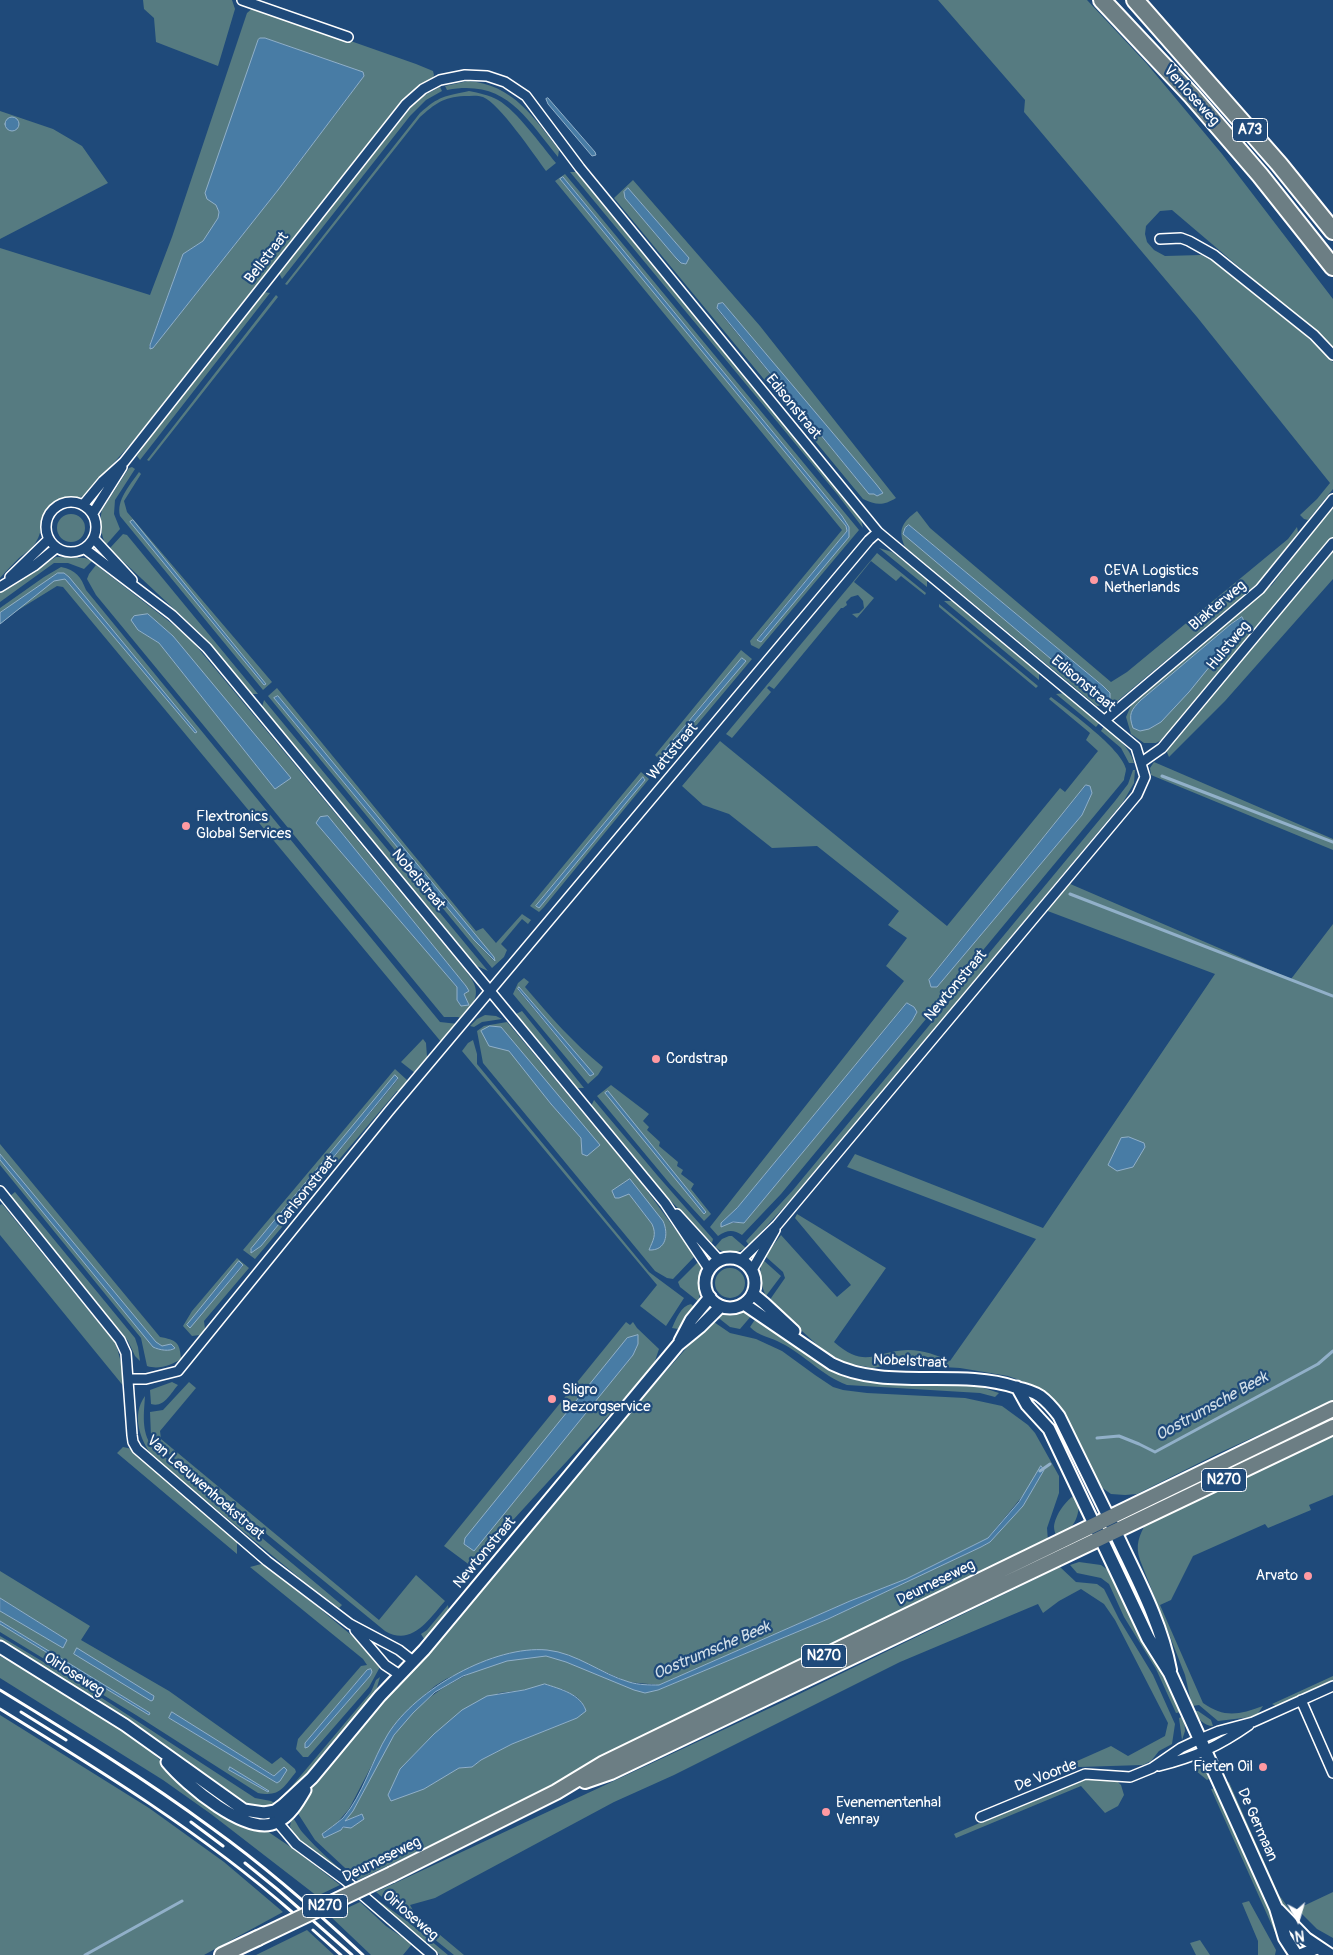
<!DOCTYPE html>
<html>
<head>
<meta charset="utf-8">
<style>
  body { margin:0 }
  #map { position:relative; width:1333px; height:1955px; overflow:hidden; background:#1f4a7a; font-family:Pangolin,sans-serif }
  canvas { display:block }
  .north { position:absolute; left:1273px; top:1895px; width:50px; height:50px; -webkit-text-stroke:4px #1f4a7a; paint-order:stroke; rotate:174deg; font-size:14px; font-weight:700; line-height:20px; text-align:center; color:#fff }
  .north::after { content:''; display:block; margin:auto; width:18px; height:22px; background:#fff; clip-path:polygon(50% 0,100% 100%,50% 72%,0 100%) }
</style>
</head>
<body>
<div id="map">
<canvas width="1333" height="1955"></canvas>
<div class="north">N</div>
</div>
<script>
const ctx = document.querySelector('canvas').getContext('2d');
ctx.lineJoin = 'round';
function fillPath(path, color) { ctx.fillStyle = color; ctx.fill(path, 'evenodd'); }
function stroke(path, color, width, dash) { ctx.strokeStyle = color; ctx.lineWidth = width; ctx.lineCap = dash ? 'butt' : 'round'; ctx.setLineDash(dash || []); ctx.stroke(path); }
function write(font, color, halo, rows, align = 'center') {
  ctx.font = font + ' Pangolin,sans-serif'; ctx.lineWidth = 4.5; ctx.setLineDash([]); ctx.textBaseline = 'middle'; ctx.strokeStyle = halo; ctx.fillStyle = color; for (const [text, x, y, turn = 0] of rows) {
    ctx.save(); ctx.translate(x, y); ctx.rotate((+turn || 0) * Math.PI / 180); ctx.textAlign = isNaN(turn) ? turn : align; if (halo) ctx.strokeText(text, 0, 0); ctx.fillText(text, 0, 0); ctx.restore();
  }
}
fillPath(new Path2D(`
  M143,0H232L235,9L218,66L156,42L154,18L144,9Z
  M938,0H1087L1147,64L1222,154L1333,299V347L1172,210L1160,211L1146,226L1145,234L1147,242L1154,250L1165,256L1201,255L1215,262L1303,333L1333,362V489L1308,520L1304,519L1300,515L1317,499L1330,483L1197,317L1024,112L1025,100Z
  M254,7L416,64L433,71L434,75L432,79L414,90L395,110L136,438L84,496C73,500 60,498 51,506C39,516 44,530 36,542C32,549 25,553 19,558C13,564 6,571 0,578V248L150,295L172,237L247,13ZM265,38L362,72L364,76L278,190L153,348L149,347L183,254L203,241L210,232L218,218L219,212L216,205L253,56L258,40Z
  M468,81C514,85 533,117 559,150L558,157C525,117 506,79 447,90L445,86Z
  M440,87L442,91L426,100L410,116L282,279L279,273L412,106L423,96Z
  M469,91C479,93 489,95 498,100C517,111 541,145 556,163L546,171C535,156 499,103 483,97C478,95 470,96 464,96C443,97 435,104 420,117L287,285L285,284L420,113C439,96 445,96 469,91Z
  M0,111L53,129L82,146L108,183L0,239Z
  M570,172H578L860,515L863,528L837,494Z
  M565,174L859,530L759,649L751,645L750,641L842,530L555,181ZM563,177L842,516L849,527L848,537L761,642L757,639L847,531L846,526L561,179Z
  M633,180L760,326L896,498C883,506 876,505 863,499L614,198ZM628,188L689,258L686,264L681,263L676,258L625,198ZM723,303L883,493L877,496L874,493L869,494L717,309L718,304Z
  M264,292L270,293L140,460L137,456L151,436Z
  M276,295L278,297L149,461L147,460Z
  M132,467L135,469L115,500L114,514L120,529L106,545C101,536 99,521 102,510L129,468Z
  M139,472L141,474L124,501L127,512L272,682L263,690L120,516C116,500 130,485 139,472Z
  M1333,505V538L1163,739L1156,743H1144L1131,734L1126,717L1132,703L1272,585ZM1241,617L1245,623L1180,701L1141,700L1231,624Z
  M917,511L930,528L1111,682L1127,672L1288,539L1297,527L1298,532L1263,579L1115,703L1097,706L905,547C897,529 903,522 917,511ZM909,525L1103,686L1110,699L1102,702L904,534L905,528Z
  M57 528a14 14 0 1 1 28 0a14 14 0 1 1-28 0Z
  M123,534L127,535L258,694H250L204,637L111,550L110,548Z
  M879,548L892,552L927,579V587Z
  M1333,551V579L1225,701L1169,757L1166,750Z
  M877,553L926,593L925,595L901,576L896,581L871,561L854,582L874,598L857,618L852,614L859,613L864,608L863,601L858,595L851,597L846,602L847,605L843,608H841L774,689L769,686L767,688L771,692L732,738L726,734Z
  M56,557L85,558L92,561L84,569L68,563H54L0,602V593Z
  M96,565L188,636L456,959C476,984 486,991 462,1019L458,1017H444L96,595L87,579L89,574ZM148,614L173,636L290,778L275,789L159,643L138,630ZM328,816L466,986L469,991L464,994L469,1005L461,1006L457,1000V987L316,823Z
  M61,567C76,570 81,577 86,590L440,1022L458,1024L442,1043L63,587L57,586L15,612L0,624V608L44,577Z
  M944,601H954L1039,672V680Z
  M939,604L1038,686L1036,688L939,607Z
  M741,650L752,659L664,764L655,755ZM742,659L665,756L662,754V753Z
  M277,688L476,931L483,928L496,943L522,914L531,920L528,924L522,919L501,944L507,950L504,957L492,968L268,696ZM278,696L477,938L494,961L474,940L274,698Z
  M1065,693L1100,722L1096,727L1056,694Z
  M1051,697C1068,710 1122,749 1126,769C1126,772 1124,777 1124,780L781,1194L742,1235C733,1229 727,1230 718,1236L710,1227L904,981L886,966L907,938L888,925L899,911L817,846L772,848L729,814L703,805L682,786L720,741L947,926L1060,788L1065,792L1098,751L1086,740L1090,733L1049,699ZM1086,785L1090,786L1092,793L1082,815L937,987H931L929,980ZM907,1003L914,1007L917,1012L912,1021L744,1223H721L737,1208Z
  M264,700L488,971L477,966L262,707Z
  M1104,726C1117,738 1129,746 1134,763H1129L1121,748L1101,731Z
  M1154,762L1333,839V850L1151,775L1150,768Z
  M1133,770H1135L1134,783L1123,802L809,1180L749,1245L746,1241L793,1190L1115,801L1128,784Z
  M641,772L649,779L544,907L539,912L530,906ZM643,777L645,779L539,907L536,906Z
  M1068,883L1291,979L1333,924V1401L1219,1453L1137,1494L1125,1495L1111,1494L1101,1487L1095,1482L1047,1396L1030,1384L1008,1376L960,1368L892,1364L873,1368L846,1363L825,1352L769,1301L785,1278L783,1272L765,1256L781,1235L837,1297L851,1285L795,1218L797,1214L886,1268L834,1342C866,1370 875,1351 908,1350C924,1350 936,1355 950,1361L1036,1239L847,1167L855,1154L1043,1228L1215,974L1045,910Z
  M524,978L529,982L525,987C551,1017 572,1042 603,1067L598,1075L588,1084L513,994L518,983ZM519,988H520L593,1073L590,1076L518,990Z
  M522,1011L584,1088H577L516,1014Z
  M485,1015L496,1016L502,1019L482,1022L474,1027L470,1026L477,1019Z
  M507,1022L639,1180L695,1256L673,1279L667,1278L655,1271L483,1063L477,1031L484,1026ZM490,1026L501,1027L599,1145L582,1149L581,1138L551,1104ZM630,1179L666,1238L651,1246L655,1242V1229L652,1224L629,1194L612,1192Z
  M423,1039L426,1043L427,1057L415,1073L401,1062Z
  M473,1040L477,1054V1064L649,1272L684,1298L666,1326L640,1306L657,1285L462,1051L468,1043Z
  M395,1069L407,1080L402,1091H397L255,1259L243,1250ZM395,1076L398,1079L261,1246L250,1251Z
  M611,1085L649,1114L643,1121L649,1127L647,1130L660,1142L659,1146L678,1162L677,1166L683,1170L681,1174L694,1184L691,1189L711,1214L704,1221L670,1184L597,1096Z
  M594,1100L657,1175L713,1239L712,1243L664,1194L591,1106Z
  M0,1144L160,1337C176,1340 180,1342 181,1359C171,1365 159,1370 147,1366L141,1338L0,1165Z
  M15,1192L135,1338L138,1347L140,1361L135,1356L128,1341L10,1196Z
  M2,1204L116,1344L123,1370L125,1388L0,1235V1205Z
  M729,1236H732L746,1248C735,1254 725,1255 715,1247L722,1239Z
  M237,1258L249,1268L204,1321L205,1329L200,1335L192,1336L183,1326L192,1311ZM239,1262L243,1266L189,1327Z
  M762,1259L781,1276L766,1296C760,1283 759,1273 762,1259Z
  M699,1261L702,1266L699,1302L680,1287L678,1282Z
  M715 1283a15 15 0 1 1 30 0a15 15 0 1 1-30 0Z
  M691,1304L695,1308L678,1329L672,1328C676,1319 681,1306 691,1304Z
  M743,1311L752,1315L740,1329L730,1327L716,1316L719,1313Z
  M756,1318L828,1370L850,1379L882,1383L978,1386L999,1393L995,1397L980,1393L847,1385C821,1375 805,1355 781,1343C771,1337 758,1336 750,1327Z
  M711,1320L730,1333L756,1339L782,1351L815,1375L833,1387L843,1390L867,1393L965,1398L1002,1406L1028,1425L1035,1433L1059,1476V1493L1047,1528L1048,1541L1000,1563L547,1790L358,1880L315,1840L297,1812L312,1788L353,1738L398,1686L431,1652L591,1457ZM1044,1470L1023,1506L990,1542L981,1547L828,1619L658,1690C635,1694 617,1682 597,1674C582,1667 567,1662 551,1657C534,1652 512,1659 495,1664C455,1677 419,1699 395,1734C375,1762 366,1796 344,1822L361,1814L364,1819C350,1828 337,1829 322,1834L336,1824L349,1809L388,1734L414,1704L435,1686L446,1679L488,1660L547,1650L566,1655L628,1682L659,1685L850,1601L906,1579L988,1538ZM562,1689L577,1697L585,1707L577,1718L512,1744L481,1760L472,1767L459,1768L388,1795L400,1769L434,1734L499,1693L524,1690Z
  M626,1322L630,1325L633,1322L637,1328L659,1349L653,1367L471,1566L444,1546ZM638,1344L633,1355L473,1551Z
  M172,1382L178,1385C170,1394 164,1408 151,1404L150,1390Z
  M189,1382L196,1388L160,1431L161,1439L379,1620L416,1575L445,1601C429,1619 412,1647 385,1631L153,1441L151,1436L150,1412L163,1410Z
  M145,1396C144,1413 141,1432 152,1446L342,1605L339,1608L302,1580L153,1457C140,1440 131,1415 145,1396Z
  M1333,1433V1495L1309,1505L1311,1510L1268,1528L1265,1524L1193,1556L1171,1600L1160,1605L1203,1703C1224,1718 1239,1715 1263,1706L1257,1715L1251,1717L1218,1721L1199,1705L1192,1706L1185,1675L1140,1560C1135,1545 1139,1536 1146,1523Z
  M123,1447L132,1449L138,1457L237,1538V1554L117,1453Z
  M1076,1494C1083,1512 1075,1529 1057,1539C1056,1535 1054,1531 1054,1527C1055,1515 1066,1500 1076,1494Z
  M1079,1562L1101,1565L1112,1573L1140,1633L1182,1712L1176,1713L1156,1669L1124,1617L1109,1584L1101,1578L1077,1573L1070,1565Z
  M265,1563L374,1654L380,1667L369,1687L308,1757H303L296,1749L298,1739L361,1666L367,1665L363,1659L250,1567ZM367,1670L372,1672L370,1676L308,1747L305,1746V1743Z
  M1060,1567L1076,1582L1097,1584L1104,1589L1119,1619L1153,1675L1175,1724L1172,1744L1159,1751L1151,1761L1143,1765L1079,1767L1052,1777L1050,1773L1111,1746L1128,1756L1165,1736L1168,1723L1115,1620L1104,1604L1081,1589L1059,1601L1043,1613L1038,1604L900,1662L674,1775L614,1802L435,1898L410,1905L415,1914L464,1955H454L376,1892L785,1701Z
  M0,1571L90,1626L81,1640L169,1691L272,1764L281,1757L295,1769L296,1772C283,1788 280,1797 258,1793L136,1715L0,1632V1624L149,1715L150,1713L0,1621V1611L62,1647L67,1640L0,1598ZM172,1713L275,1776L277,1783L169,1718ZM230,1767L268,1791V1792L229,1770Z
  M448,1605L449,1613L431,1634L424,1639L421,1634L427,1630Z
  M0,1636L85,1687L255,1798L271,1801L278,1805L261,1809L235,1801L137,1726L0,1642Z
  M0,1656L95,1712L137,1740L206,1800L232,1819L251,1828L267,1831L295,1850L340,1885L317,1896L211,1814L163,1780L0,1678Z
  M1333,1676V1681L1276,1706L1272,1704Z
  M380,1677L376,1691L293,1790L281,1799L371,1692L376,1680Z
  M1195,1711H1198L1211,1720L1213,1726C1204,1726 1198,1719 1195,1711Z
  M0,1715L149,1808L224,1862L283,1912L204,1955H0Z
  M1184,1716L1185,1731L1182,1740L1179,1718Z
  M1192,1764L1206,1771L1211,1778L1207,1780L1195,1770Z
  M1093,1779L1116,1780L1121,1785L1124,1795L1118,1806L1105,1813L1081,1786L956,1838L954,1834L1077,1781Z
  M1229,1782L1279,1895L1301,1925L1283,1907L1277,1896L1226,1783Z
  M1216,1788L1282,1937L1278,1939L1211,1789Z
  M292,1817C297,1822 298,1828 303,1833C318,1850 335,1865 352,1879L350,1880L294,1836L290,1826Z
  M1333,1892V1938L1317,1929L1297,1909Z
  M372,1896L407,1921L448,1955H440L371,1897Z
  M1249,1901L1276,1950L1275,1955H1258V1941L1242,1903Z
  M360,1902L386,1926L412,1944L403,1955H371L330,1916Z
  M307,1930L334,1955H256Z
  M1200,1940L1210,1955H1196L1190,1943Z`), '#567b81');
const water = new Path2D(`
  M260,38H265L363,72L364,76L278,190L153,348L150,349V345L183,254L203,241L218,218L219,212L216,205L207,199L205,193L258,40Z
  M548,98L595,152L596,155L592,156L548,104L546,99Z
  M5 124a7 7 0 1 1 14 0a7 7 0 1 1-14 0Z
  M563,177L842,516L849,527V537L761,642L757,640L847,531L846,526L560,179Z
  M628,188L689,258L686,264L681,263L676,258L625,198L624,192Z
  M723,303L876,484L883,493L877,496L874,494H869L717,308L718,304Z
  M133,520L266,684L264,685L130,522Z
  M909,525L1103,686L1110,693V699L1102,702L903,534L905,528Z
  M58,573H64L69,577L197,732L195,733L65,579L54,581L0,624V613Z
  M148,614L173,636L291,778L275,789L159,643L138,630L131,620L134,616Z
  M1242,617L1245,623L1189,692L1161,722L1149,729L1140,731L1133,728C1128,714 1131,710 1141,700L1231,624Z
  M742,658L746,661L665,756L662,754Z
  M278,696L494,957L495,961L474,940L274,698Z
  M643,777L645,780L539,908L536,906Z
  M1086,785L1090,786L1092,793L1082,815L937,987H931L929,980Z
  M328,816L466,986L469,991L464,994L469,1005L461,1006L457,1000V987L316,823L320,817Z
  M519,987L594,1074L590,1076L518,989Z
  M907,1003L914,1007L917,1012L912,1021L744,1223L733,1222L721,1227V1223L737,1208Z
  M490,1026L501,1027L600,1145L587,1156L582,1154L581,1138L551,1104L509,1051L489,1046L481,1031Z
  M395,1075L398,1078L261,1246L251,1253V1249Z
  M608,1091L706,1212L704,1214L605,1093Z
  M1129,1137L1144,1143L1145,1147L1133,1167L1117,1171L1108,1165L1121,1138Z
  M0,1154L156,1342L162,1346L171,1344L175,1348C170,1352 159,1350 153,1347L0,1160Z
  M630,1179L663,1221C669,1234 666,1251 649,1250C653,1240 657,1235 652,1224L629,1194L619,1198H615L612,1191Z
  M239,1261L243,1265L190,1328L187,1325Z
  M638,1335V1344L633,1355L474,1551L464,1544L465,1538L627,1338Z
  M1041,1466L1044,1470L1023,1506L990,1542L981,1547L828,1619L658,1690L645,1693L634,1690L566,1662L546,1656L507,1661L463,1676L435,1692L413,1713L394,1735L353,1811L345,1821L362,1814L364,1819L351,1828L343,1827L341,1830L324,1838L322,1834C329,1829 336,1824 343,1818C363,1795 372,1760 388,1734C416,1689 494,1645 547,1650C577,1653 601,1674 629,1682C639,1685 649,1685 659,1685L850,1601L906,1579L988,1538L1019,1502Z
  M0,1598L67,1640L63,1648L0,1611Z
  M0,1621L150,1713L149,1715L0,1624Z
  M77,1648L154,1696L153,1700L151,1701L74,1654Z
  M371,1669L372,1672L370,1676L308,1747L305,1748V1743L367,1670Z
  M545,1684C560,1689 581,1694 586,1711L577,1718L512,1744L481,1760L472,1767L459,1768L424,1789L391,1801L388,1795L400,1769L434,1734L462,1710L487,1696L524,1690Z
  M172,1712L274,1776L284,1767L287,1770L280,1781L277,1783L169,1718Z
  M230,1767L269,1791L268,1792L229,1770Z`);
fillPath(water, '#487ca5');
stroke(water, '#91b0c9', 1);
stroke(new Path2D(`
  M1162,776L1333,842
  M1070,894L1333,996
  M1097,1438L1119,1436L1139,1444L1155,1452L1318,1364L1333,1351
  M1040,1471L1050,1464
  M85,1955L182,1901`), '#91b0c9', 3);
const minor = new Path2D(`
  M242,0L348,37
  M1160,239L1181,238L1189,241L1214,255L1314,335L1333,355
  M46 527a25 25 0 1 1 50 0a25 25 0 1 1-50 0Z
  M83,505L103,481L124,462L406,104L423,89L440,80L465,75L487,76L505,82L526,96L580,168L878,532L1136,747L1145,777L1137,795L777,1225L741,1260
  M93,513L122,467
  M94,539L132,580
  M85,549L172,615L207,648L665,1203L709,1269
  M10,577L49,539
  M0,587L34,566L56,548
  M1105,720L1260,589L1333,499
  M1142,762L1162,748L1333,543
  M0,1191L120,1340L126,1353L132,1435L133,1442L137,1449L267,1561L350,1624L399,1650L413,1661
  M677,1214L719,1260
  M752,1270L775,1230
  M129,1379H146L178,1371L389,1111L869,540L878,532
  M355,1630L385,1665L400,1675
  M1301,1700L1333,1773
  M1159,1766C1195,1757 1219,1746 1249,1725
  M981,1817L1085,1774L1130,1777L1152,1768L1181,1748L1200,1739L1219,1731L1253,1722L1333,1686
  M274,1818L296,1844L345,1880L432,1955`);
const tertiary = new Path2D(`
  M705 1283a25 25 0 1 1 50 0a25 25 0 1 1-50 0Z
  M753,1294L764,1303L794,1331
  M744,1304L832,1364C886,1391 959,1368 1015,1387C1024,1389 1033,1391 1040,1396C1048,1402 1053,1408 1059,1416L1109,1518
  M680,1341L691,1320L710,1297
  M1017,1387L1027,1405L1049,1429L1094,1524
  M0,1647L125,1725L244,1810L264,1813L275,1811L283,1805L312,1778L380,1696L424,1650L678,1345L700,1327L721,1306
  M167,1762C185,1784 248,1838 277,1822C290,1816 298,1802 305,1790
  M1300,1955L1317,1948`);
const secondary = new Path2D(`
  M1109,1518C1131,1568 1160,1616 1170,1670
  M1097,1530L1148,1638L1170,1673L1276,1908L1285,1938L1296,1955
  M1278,1910L1306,1939L1330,1955`);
const primary = new Path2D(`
  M585,1781L611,1772L1333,1427
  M392,1874L556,1792L604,1763L1333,1409
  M222,1955L258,1938`);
const motorway = new Path2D(`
  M1102,0L1192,96L1260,175L1333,267
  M1135,0L1279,164L1333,231`);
stroke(minor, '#fff', 12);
stroke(tertiary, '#fff', 15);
stroke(secondary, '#fff', 16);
stroke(primary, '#fff', 18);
stroke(motorway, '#fff', 20);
stroke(minor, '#1f4a7a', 9);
stroke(tertiary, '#1f4a7a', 11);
stroke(secondary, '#1f4a7a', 12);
stroke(primary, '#6c7e84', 14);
stroke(motorway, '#6c7e84', 16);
stroke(new Path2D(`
  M0,1690C72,1734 144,1778 213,1829C266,1867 315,1910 363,1955
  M0,1709C101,1771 202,1833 292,1912
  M21,1712L66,1740
  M191,1822L223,1846
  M245,1863L277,1889L352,1955
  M313,1930L341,1955`), '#fff', 3);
const primaryBridge = new Path2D(`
  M258,1938L392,1874`);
stroke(primaryBridge, '#fff', 18, []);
stroke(primaryBridge, '#6c7e84', 14);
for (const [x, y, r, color] of [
  [1094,580,5,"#ff9aa2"],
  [186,826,5,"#ff9aa2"],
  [656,1059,5,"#ff9aa2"],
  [552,1399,5,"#ff9aa2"],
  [1308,1576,5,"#ff9aa2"],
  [1263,1767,5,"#ff9aa2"],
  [826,1812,5,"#ff9aa2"]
]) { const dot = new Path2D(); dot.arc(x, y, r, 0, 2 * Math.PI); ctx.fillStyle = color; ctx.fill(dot); stroke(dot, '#1f4a7a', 2); }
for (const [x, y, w] of [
  [1250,130,35],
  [1224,1480,45],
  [824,1656,45],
  [325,1906,45]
]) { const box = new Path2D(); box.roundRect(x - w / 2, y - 11.5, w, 23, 4); ctx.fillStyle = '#1f4a7a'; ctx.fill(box); stroke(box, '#fff', 1); }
write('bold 14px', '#fff', null, [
  ["A73",1250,130],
  ["N270",1224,1480],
  ["N270",824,1656],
  ["N270",325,1906]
]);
write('15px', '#fff', '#1f4a7a', [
  ["Venloseweg",1191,96,48],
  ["Bellstraat",267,258,-52],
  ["Edisonstraat",793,407,51],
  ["Blakterweg",1218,606,-40],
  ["Hulstweg",1229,646,-50],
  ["Edisonstraat",1083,684,40],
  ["Wattstraat",673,752,-50],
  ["Nobelstraat",418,880,50],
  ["Newtonstraat",956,986,-50],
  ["Carlsonstraat",307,1191,-51],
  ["Nobelstraat",910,1362,3],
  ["Van Leeuwenhoekstraat",205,1488,41],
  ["Newtonstraat",485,1553,-50],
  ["Deurneseweg",936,1583,-26],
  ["Oirloseweg",74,1675,32],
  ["De Voorde",1046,1776,-21],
  ["De Germaan",1257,1825,66],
  ["Deurneseweg",382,1860,-26],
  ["Oirloseweg",410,1916,41]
]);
write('15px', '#fff', '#1f4a7a', [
  ["CEVA Logistics",1104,571],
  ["Netherlands",1104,588],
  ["Flextronics",196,817],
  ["Global Services",196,834],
  ["Cordstrap",666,1059],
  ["Sligro",562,1390],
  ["Bezorgservice",562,1407],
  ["Arvato",1298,1576,"right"],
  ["Fieten Oil",1253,1767,"right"],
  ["Evenementenhal",836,1803],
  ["Venray",836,1820]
], 'left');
write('italic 16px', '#d1dee8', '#1f4a7a', [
  ["Oostrumsche Beek",1212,1407,-29],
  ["Oostrumsche Beek",712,1651,-23]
]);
</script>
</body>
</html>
